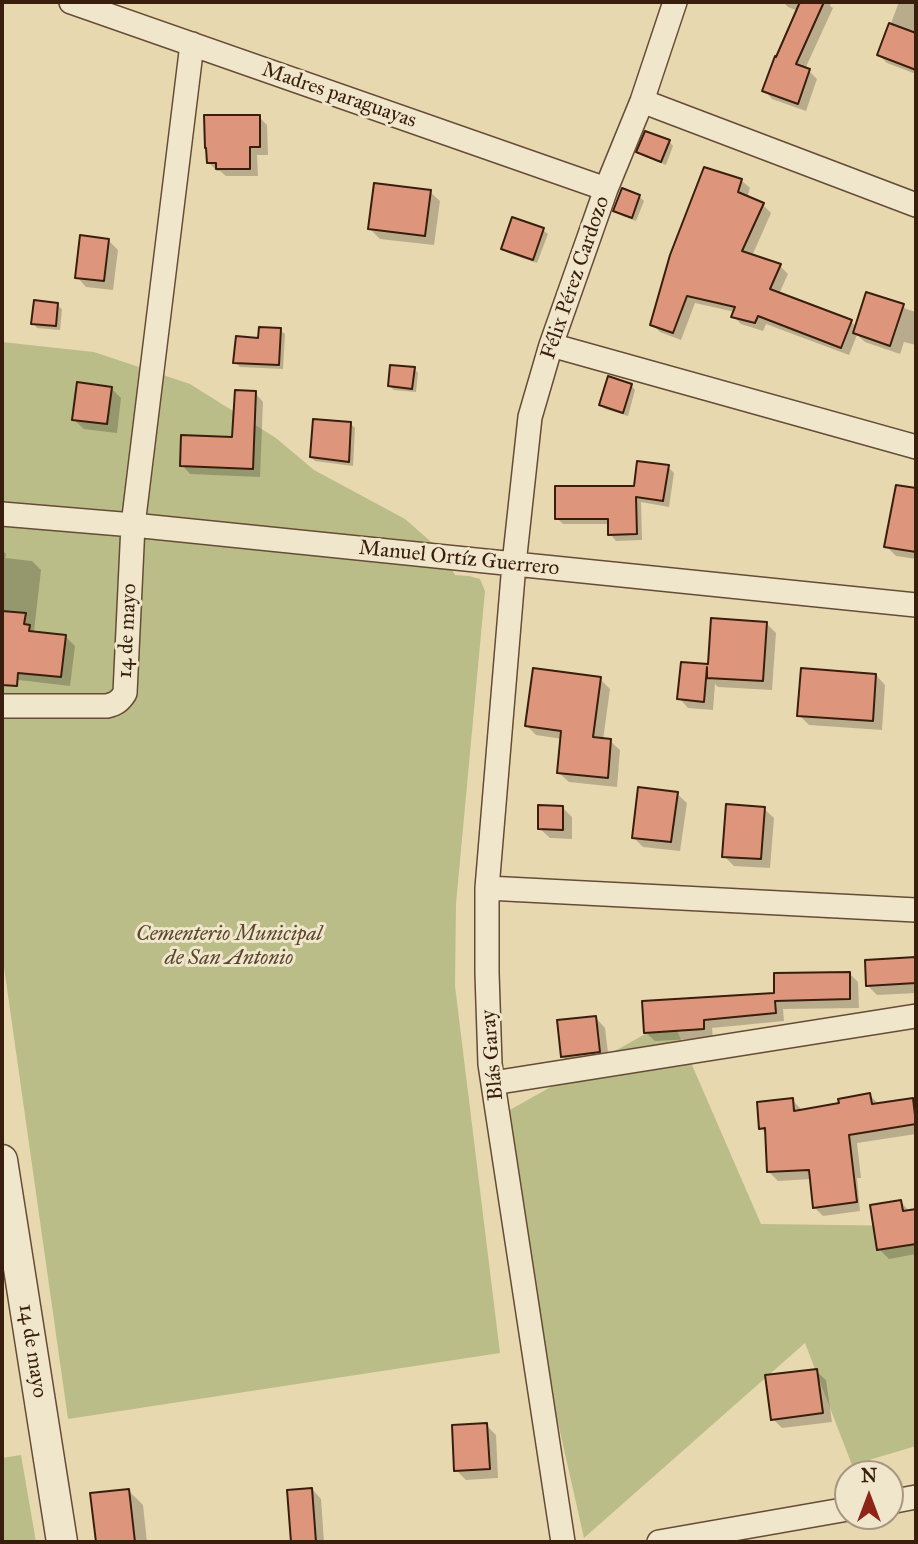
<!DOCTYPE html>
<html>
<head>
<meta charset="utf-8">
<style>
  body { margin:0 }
  #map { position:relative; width:918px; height:1544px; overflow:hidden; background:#e8d8b0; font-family:"IM FELL Great Primer",serif }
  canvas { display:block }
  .frame { position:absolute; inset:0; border:4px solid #3a1e0d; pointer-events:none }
  .north { position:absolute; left:834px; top:1460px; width:70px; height:70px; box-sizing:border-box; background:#f0e6cc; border:2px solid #a79680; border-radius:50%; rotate:0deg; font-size:19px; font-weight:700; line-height:28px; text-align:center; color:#3a1e0d }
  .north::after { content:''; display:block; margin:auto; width:24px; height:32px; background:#8f2418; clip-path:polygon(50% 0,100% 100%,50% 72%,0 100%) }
</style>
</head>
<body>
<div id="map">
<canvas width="918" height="1544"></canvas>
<div class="frame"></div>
<div class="north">N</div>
</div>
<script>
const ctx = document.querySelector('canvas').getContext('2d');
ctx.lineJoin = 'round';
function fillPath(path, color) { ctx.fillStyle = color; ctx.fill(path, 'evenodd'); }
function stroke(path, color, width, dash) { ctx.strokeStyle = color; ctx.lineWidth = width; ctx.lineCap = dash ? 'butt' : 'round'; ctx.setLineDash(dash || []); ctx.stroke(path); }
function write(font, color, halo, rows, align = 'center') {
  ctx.font = font + ' "IM FELL Great Primer",serif'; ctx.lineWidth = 6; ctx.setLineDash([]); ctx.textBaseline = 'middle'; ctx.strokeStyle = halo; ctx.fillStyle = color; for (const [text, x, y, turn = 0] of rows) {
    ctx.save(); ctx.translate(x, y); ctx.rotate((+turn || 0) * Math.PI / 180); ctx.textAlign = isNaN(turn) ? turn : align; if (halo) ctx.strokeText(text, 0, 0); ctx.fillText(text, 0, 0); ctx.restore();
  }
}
fillPath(new Path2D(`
  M2,342L94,352L190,384L276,438L314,470L405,519L445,554L455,575L469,576L480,579L485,591L456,904L455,986L500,1353L68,1419L2,953Z
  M672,1019L761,1224L916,1226V1446L852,1465L805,1343L584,1538L490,1121Z
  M21,1455L36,1542H2V1458Z`), '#bbbd88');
fillPath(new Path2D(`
  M783,2H831L830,6L833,8L805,69L809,71L817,79L806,111L772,99L764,90L773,66V58L777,59L798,11L788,7Z
  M899,2H916V74L887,63L879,55Z
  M259,117L267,125L268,155H257L258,176H226L220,171H217L208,162Z
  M669,141L673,146L666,165L643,156L638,152Z
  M741,180L750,188L747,198L763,205L771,213L752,256L780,266L788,274L779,294L851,322L857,327L903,306L906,309L916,312V345L904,342L900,354L865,342L857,335L849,355L766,324L763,331L741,324L733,316L735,312L695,303L681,340L660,332L652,324Z
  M430,192L440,201L434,245L380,239L370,229Z
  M639,196L644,201L636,221L620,215L615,210Z
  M543,230L548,234L537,263L508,253L503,248Z
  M108,240L118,250L113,290L86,287L77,277Z
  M57,305L62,309L60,330L37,328L33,323Z
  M280,330L285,334L283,369L240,367L235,362L260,340Z
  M414,369L418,373L416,392L394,390L389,386Z
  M631,385L635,390L628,416L605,409L601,405Z
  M111,388L121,398L117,433L84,429L74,420Z
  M255,393L263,402L260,477L190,474L182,465L234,439Z
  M351,424L355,428L353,466L315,461L310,457Z
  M668,467L674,473L669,507L641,502L642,540L616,541L610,534V524H563L557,518L635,488Z
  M897,487L916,490V559L896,556L886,546Z
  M2,550L6,554L5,558L32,561L41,570L34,631L36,633L66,637L75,646L70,686L2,678Z
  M767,624L776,633L772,690L718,687L715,684L713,710L688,708L679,698L683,664L709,666Z
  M876,675L885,685L882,730L809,725L799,715Z
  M600,679L610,689L603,740L610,741L620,750L617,787L569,782L559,773L562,739L536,735L527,726Z
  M677,794L687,803L680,851L643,847L633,837Z
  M562,807L572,817V839L550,838L540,829Z
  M764,809L774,818L770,868L734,866L724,856Z
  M916,959V993L877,995L868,986L866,962Z
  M849,973L858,982L859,1008L783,1009L784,1021L712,1028L713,1038L655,1041L645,1032Z
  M596,1018L605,1028L609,1061L572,1066L563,1057Z
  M870,1095L879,1105L913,1100L916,1103V1134L857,1143L861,1178H857L860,1211L823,1216L814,1207L811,1179L778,1181L769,1172L767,1135L761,1128L792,1100L801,1109V1112L841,1104Z
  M901,1202L910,1212L916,1211V1254L889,1259L879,1249Z
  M816,1371L826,1380L832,1422L782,1428L773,1419Z
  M486,1425L496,1435L498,1478L466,1480L456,1470Z
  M312,1489L321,1499L324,1542H292L289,1491Z
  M128,1490L143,1505L147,1542H98L92,1494Z`), '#0003');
const building = new Path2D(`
  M800,2H824L796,64L810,69L798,104L762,91L775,56L776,57Z
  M889,23L916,33V70L877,55Z
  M204,115H260V147H250V169H216V163H207L206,148H205Z
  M645,131L670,140L661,162L636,152Z
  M704,167L742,179L738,192L764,203L742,251L781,264L770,289L852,320L841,348L758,316L755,323L731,317L735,307L687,296L673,333L650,325L670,255Z
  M374,183L431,190L425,236L368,229Z
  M622,188L640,195L632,218L613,211Z
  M512,217L544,228L533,260L501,249Z
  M80,235L109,239L104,281L75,278Z
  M866,292L904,304L890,346L853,333Z
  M34,300L58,303L56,326L31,324Z
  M259,327L281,328L279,365L233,363L236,336L258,338Z
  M390,365L415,367L412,389L388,386Z
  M608,376L632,384L623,413L599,405Z
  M77,382L112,387L107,424L72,420Z
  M235,390L256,391L253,469L180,466L181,435L232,437Z
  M313,419L351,422L349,462L310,457Z
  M637,461L669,465L663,501L636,497L637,534L608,535V519H555V486H634Z
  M896,485L916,488V552L884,547Z
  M2,611L26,613L24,624L30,625L29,631L66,635L61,677L18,673L17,686L2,685Z
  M711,618L767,622L763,681L707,678V667L704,702L677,699L681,662L708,664Z
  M533,668L601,677L593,737L611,739L608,778L557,773L561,731L525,726Z
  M801,668L876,674L873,721L797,716Z
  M638,787L678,792L671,842L632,838Z
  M726,804L765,807L761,859L722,857Z
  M538,805L563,806V830L538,829Z
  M916,957V983L866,986L865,960Z
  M850,972V999L775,1001L776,1013L704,1020V1029L644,1033L642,1001L774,993V973Z
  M596,1016L600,1052L561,1057L557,1020Z
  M870,1093L872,1104L913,1098L916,1124L849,1135L857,1202L813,1208L809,1170L767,1172L765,1128L759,1129L757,1102L793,1098L794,1111L839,1103L838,1099Z
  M901,1200L903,1211L916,1209V1244L877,1250L870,1205Z
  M817,1369L823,1413L771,1420L765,1375Z
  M487,1423L490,1469L454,1471L452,1425Z
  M312,1488L316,1542H291L287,1490Z
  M129,1489L135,1542H96L90,1493Z`);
fillPath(building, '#dd967b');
stroke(building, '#3a1e0d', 2);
const minor = new Path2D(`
  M71,2L606,189
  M642,101L916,205
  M551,345L916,447
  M2,514L133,525L916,605
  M2,706H107C116,704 120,701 125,693L133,525L192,44
  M487,888L916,910
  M493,1083L916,1016
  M890,1502L916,1497
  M563,1542L490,1064L487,973V888L514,564L530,417L551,345L606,189L642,101L675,2
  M659,1542L848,1509`);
const tertiary = new Path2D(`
  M2,1160L62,1542`);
stroke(minor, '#664c36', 26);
stroke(tertiary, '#664c36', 33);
stroke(minor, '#f0e6cc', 23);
stroke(tertiary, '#f0e6cc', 30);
write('21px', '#3a1e0d', '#f0e6cc', [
  ["Madres paraguayas",339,96,19],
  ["Félix Pérez Cardozo",576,278,-71],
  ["Manuel Ortíz Guerrero",459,559,6],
  ["14 de mayo",128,631,-87],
  ["Blás Garay",493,1055,-95],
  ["14 de mayo",32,1351,81]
]);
write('italic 21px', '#5a462c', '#f0e6cc', [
  ["Cementerio Municipal",229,935],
  ["de San Antonio",229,959]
]);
</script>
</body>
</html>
